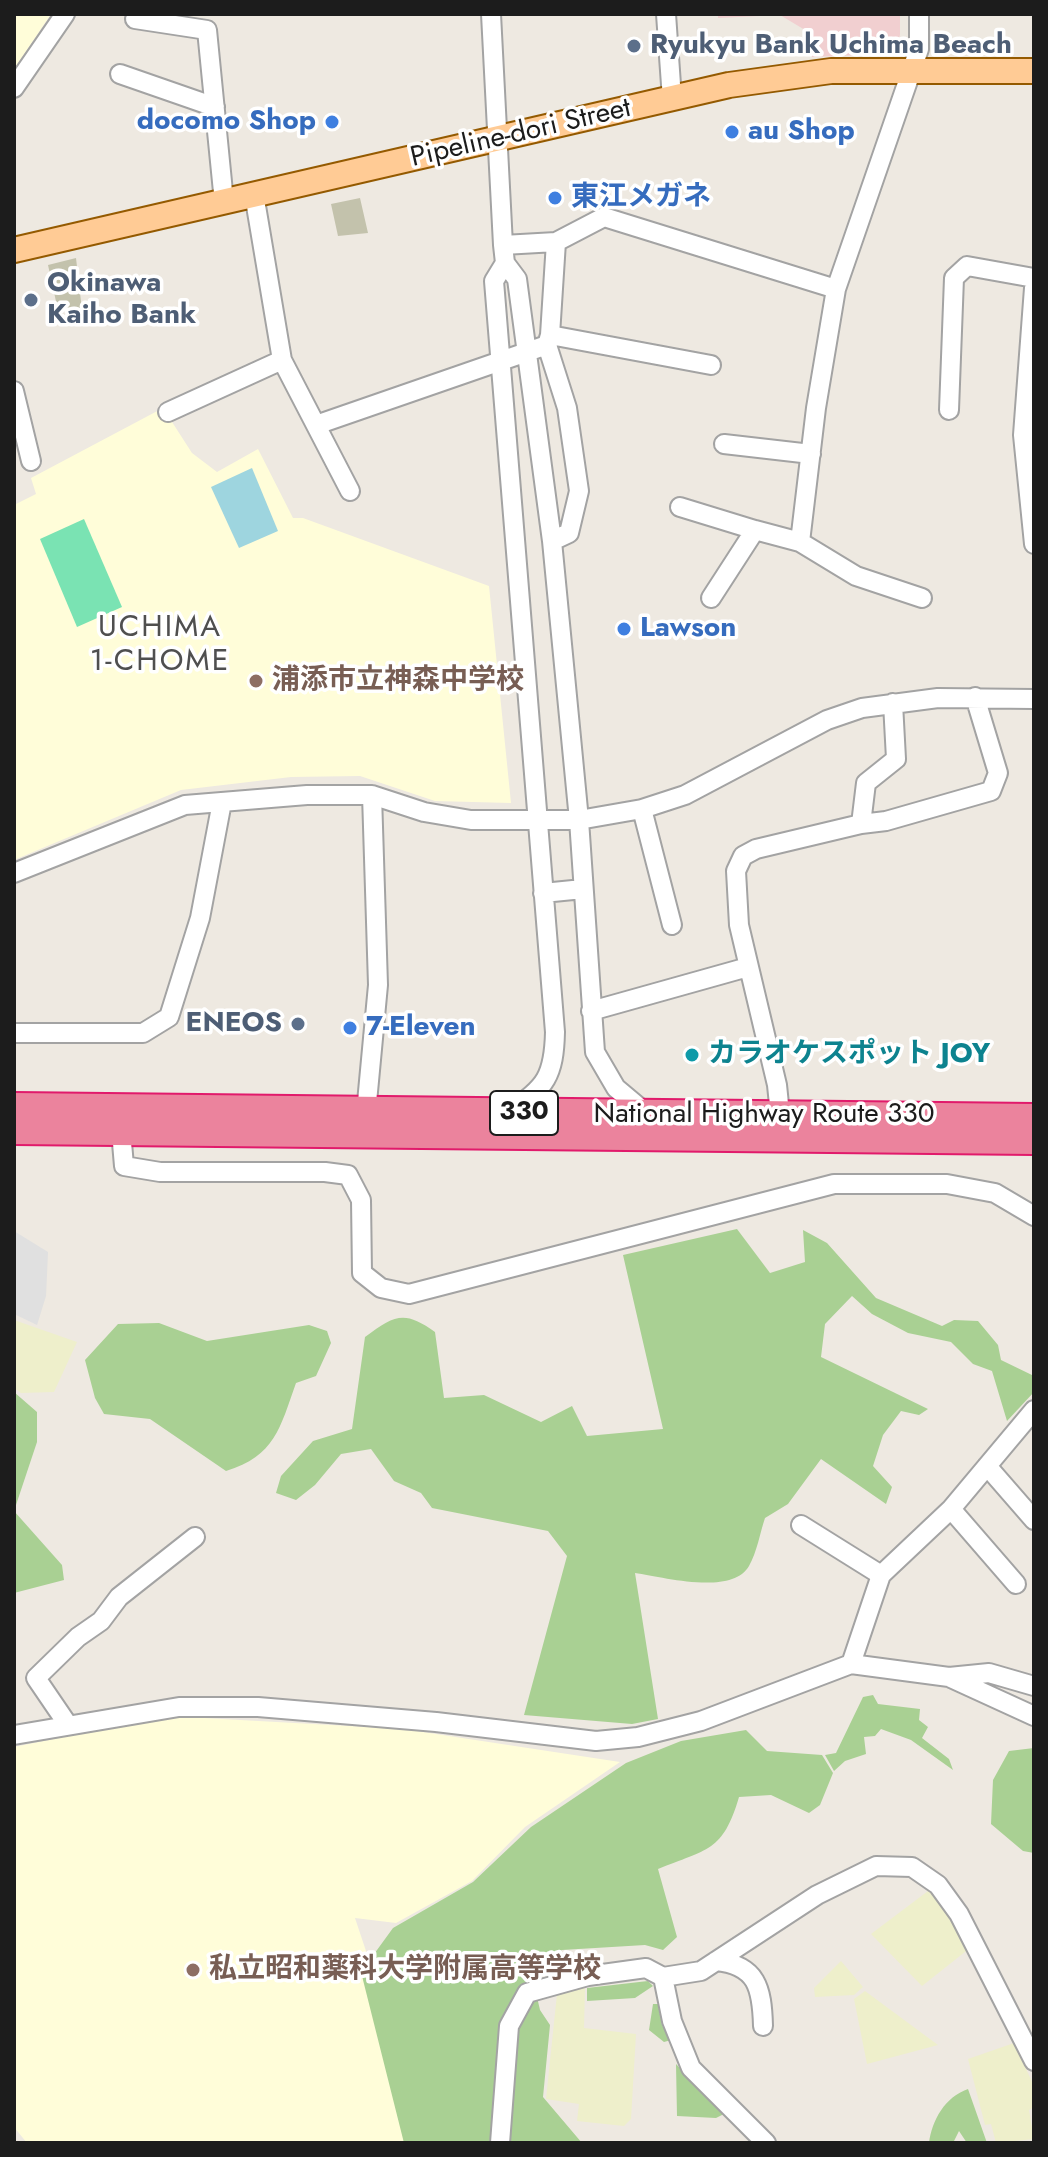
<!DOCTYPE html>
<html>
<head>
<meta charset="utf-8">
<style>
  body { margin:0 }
  #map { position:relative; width:1048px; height:2157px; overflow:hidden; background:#eee9e1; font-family:Jost,sans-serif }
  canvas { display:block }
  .frame { position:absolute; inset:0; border:16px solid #1c1c1c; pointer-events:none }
</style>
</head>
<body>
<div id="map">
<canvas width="1048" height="2157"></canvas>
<div class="frame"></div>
</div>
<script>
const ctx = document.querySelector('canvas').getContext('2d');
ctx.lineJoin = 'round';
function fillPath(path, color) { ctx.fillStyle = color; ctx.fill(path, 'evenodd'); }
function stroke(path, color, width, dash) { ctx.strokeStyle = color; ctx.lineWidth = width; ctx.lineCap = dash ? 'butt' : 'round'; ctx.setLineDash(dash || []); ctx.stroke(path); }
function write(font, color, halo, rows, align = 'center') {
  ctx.font = font + ' Jost,"Noto Sans JP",sans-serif'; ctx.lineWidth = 7; ctx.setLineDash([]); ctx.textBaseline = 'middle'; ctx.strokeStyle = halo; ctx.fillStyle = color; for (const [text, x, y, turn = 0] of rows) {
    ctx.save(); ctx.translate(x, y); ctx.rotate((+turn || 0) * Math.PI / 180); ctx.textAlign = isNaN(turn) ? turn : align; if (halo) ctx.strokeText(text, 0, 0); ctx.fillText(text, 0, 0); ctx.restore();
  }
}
fillPath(new Path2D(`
  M718,14H900V35L897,44L882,54L812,57L810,33L780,15L718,18Z`), '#f1cfd0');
fillPath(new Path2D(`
  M14,14H51L14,69Z
  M163,408L192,453L217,472L258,449L293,518H303L489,586L511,803L435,801L360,776L291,777L181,790L14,860V505L36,494L31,478Z
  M168,1716L403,1729L620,1762L525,1827L472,1881L396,1923L355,1918L430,2143H27L14,2127V1747Z`), '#fffdd9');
fillPath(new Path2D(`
  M360,198L368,233L338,236L331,204Z
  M76,258L82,310L57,306L48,265Z`), '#c3c2ac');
fillPath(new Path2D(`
  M14,1320L77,1342L54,1392L21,1393L14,1388Z
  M932,1888L970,1948L922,1986L871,1934Z
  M841,1961L863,1987L854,1995L815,1997L814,1988Z
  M585,1987L584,2028L636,2034L631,2119L624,2126L577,2121L579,2104L546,2099L557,1994Z
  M865,1991L938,2045L867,2064L854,1999Z
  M1014,2043L1034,2086V2107L1029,2110L1034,2139L996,2143L991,2124L985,2125L968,2059Z`), '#eeefcb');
fillPath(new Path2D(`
  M737,1229L770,1273L805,1262L803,1230L827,1243L876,1298L942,1326L954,1320L978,1321L998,1345L1001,1360L1034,1376V1392L1007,1421L992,1371L973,1364L951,1342L908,1333L872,1314L852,1296L825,1324L821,1357L928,1409L919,1415L901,1411L883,1435L873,1466L892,1487L886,1504L821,1459L788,1504L765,1518C760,1533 757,1552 749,1566C732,1596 663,1577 635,1573L658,1719L632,1724L524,1715L567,1556L548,1531L432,1508L421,1493L394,1481L371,1449L341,1454L315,1485L296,1500L276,1493L281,1476L313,1441L352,1429L365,1337C395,1315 404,1310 435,1332L444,1398L484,1395L541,1422L572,1406L587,1436L663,1429L623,1255Z
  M159,1323L207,1341L309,1325L327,1331L331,1343L316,1376L296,1383C280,1428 275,1456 226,1471L150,1419L104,1414L95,1398L85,1360L118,1324Z
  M14,1392L37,1412V1442L14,1511L62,1565L64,1580L14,1593Z
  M873,1695L878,1704L920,1709L919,1720L928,1727L922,1738L949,1759L953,1770L911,1740L881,1729L875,1736L864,1737L866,1754L845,1761L834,1771L825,1755L836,1753L863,1697Z
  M746,1730L767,1751L822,1755L833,1773L820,1805L809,1813L771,1795L739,1797C723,1852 707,1849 658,1869L677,1937L663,1950L645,1945L562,1950L530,1967L540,2010L550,2025L543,2097L582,2143H404L361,1972L393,1928L473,1882L531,1827L626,1763L681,1741Z
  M1034,1748V1853L1023,1851L991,1824L993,1780L1009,1751Z
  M648,1981L653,1986L635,1998L587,2001V1988Z
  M653,2004H658L662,2025L671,2040L664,2042L649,2030Z
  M676,2064L724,2114L716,2118L677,2116Z
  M968,2089L987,2143H967L959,2131L953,2143H929C932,2120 945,2097 968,2089Z`), '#a9d093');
fillPath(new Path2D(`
  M84,519L122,607L77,627L40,539Z`), '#7ae3b3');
fillPath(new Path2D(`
  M14,1231L48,1252L46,1296L37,1325L14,1314Z`), '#e0e0e0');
fillPath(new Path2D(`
  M252,468L278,531L239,548L211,487Z`), '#9ed5df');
const minor = new Path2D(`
  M491,14L503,245L505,263L517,279L552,541L579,820L595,1052L616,1088L647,1114
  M666,14L672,99
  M135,19L207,30L224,202
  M120,74L215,107
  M14,88L65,14
  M254,194L282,360L350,491
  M503,245L556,242L604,217L836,289
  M505,263L494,281L555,1032C554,1075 546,1088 510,1111
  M1034,288L1023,435L1034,544
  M550,335L556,242
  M547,345L550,335L711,365
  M14,391L31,461
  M949,410L954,278L967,266L1034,278
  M168,412L282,360
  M316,425L547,345L567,408L579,491L569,533L552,541
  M724,444L811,454
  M680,507L755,530
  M800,542L856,576L922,598
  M711,598L755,530L800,542L816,408L836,289L919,49V14
  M642,809L672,925
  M861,824L886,821L991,791L998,773L975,697
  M14,873L185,805L307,795H372L424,812L471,820H579L642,809L685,795L827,720L862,708L938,698L1034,699
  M543,893L583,889
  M591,1011L748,967
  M14,1033H143L169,1017L200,918L222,802
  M366,1113L378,985L372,795
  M780,1114L777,1085L739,925L736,871L743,856L756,849L861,824L866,783L896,759L893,703
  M121,1131L124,1166L160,1172H325L348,1175L361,1200L362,1273L381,1288L409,1294L834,1184H947L995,1193L1034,1216
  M987,1466L1034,1520
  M951,1509L1016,1584
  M801,1525L881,1575
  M851,1664L881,1575L951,1509L1034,1410
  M951,1678L1034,1716
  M68,1725L36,1678L78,1637L101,1621L119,1597L195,1537
  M14,1735L179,1707H258L436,1722L596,1741L638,1737L701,1721L851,1664L949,1677L989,1673L1034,1686
  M716,1961C757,1965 762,1988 763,2026
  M663,1977L672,2021L691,2068L766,2143
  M500,2143L509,2026L527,1993L588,1976L646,1968L663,1977L701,1971L817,1895L876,1866L912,1867L938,1885L959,1914L1034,2061`);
const major = new Path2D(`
  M14,250L729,85L831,71H1034`);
const highway = new Path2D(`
  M14,1107L1034,1118
  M14,1130L1034,1140`);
stroke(minor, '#a3a3a3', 22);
stroke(major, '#945a00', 28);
stroke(highway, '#e11a6b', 32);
stroke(minor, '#fff', 18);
stroke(major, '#ffcb95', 24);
stroke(highway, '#eb839d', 28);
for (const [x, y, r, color] of [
  [634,46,8,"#5c6f8a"],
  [332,122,8,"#3f7fe0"],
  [732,132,8,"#3f7fe0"],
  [555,198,8,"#3f7fe0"],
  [31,300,8,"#5c6f8a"],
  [624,629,8,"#3f7fe0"],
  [256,681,8,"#8d6e63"],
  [298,1024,8,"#5c6f8a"],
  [350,1028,8,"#3f7fe0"],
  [692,1055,8,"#0f9aa8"],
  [193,1970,8,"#8d6e63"]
]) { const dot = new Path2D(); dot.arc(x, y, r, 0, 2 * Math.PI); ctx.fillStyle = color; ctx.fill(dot); stroke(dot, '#fff', 3); }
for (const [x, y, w] of [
  [524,1113,68]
]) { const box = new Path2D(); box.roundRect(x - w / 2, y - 22, w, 44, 6); ctx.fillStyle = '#fff'; ctx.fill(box); stroke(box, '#1c1c1c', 2); }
write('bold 26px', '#1c1c1c', null, [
  ["330",524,1113]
]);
write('bold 28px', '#4e5e75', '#fff', [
  ["Ryukyu Bank Uchima Beach",650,46],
  ["Okinawa",47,284],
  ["Kaiho Bank",47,316],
  ["ENEOS",282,1024,"right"]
], 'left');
write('bold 28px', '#366cbe', '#fff', [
  ["docomo Shop",316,122,"right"],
  ["au Shop",748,132],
  ["東江メガネ",571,198],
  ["Lawson",640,629],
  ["7-Eleven",366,1028]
], 'left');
write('28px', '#1c1c1c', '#fff', [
  ["Pipeline-dori Street",521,134,-13],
  ["National Highway Route 330",764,1115]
]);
write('bold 28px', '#785e54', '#fff', [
  ["浦添市立神森中学校",272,681],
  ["私立昭和薬科大学附属高等学校",209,1970]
], 'left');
write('bold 28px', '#0d838f', '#fff', [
  ["カラオケスポット JOY",708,1055]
], 'left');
ctx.letterSpacing = '2px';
write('30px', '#4f4f4f', '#fff', [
  ["UCHIMA",160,629],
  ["1-CHOME",160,663]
]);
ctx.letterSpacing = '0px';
</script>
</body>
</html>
